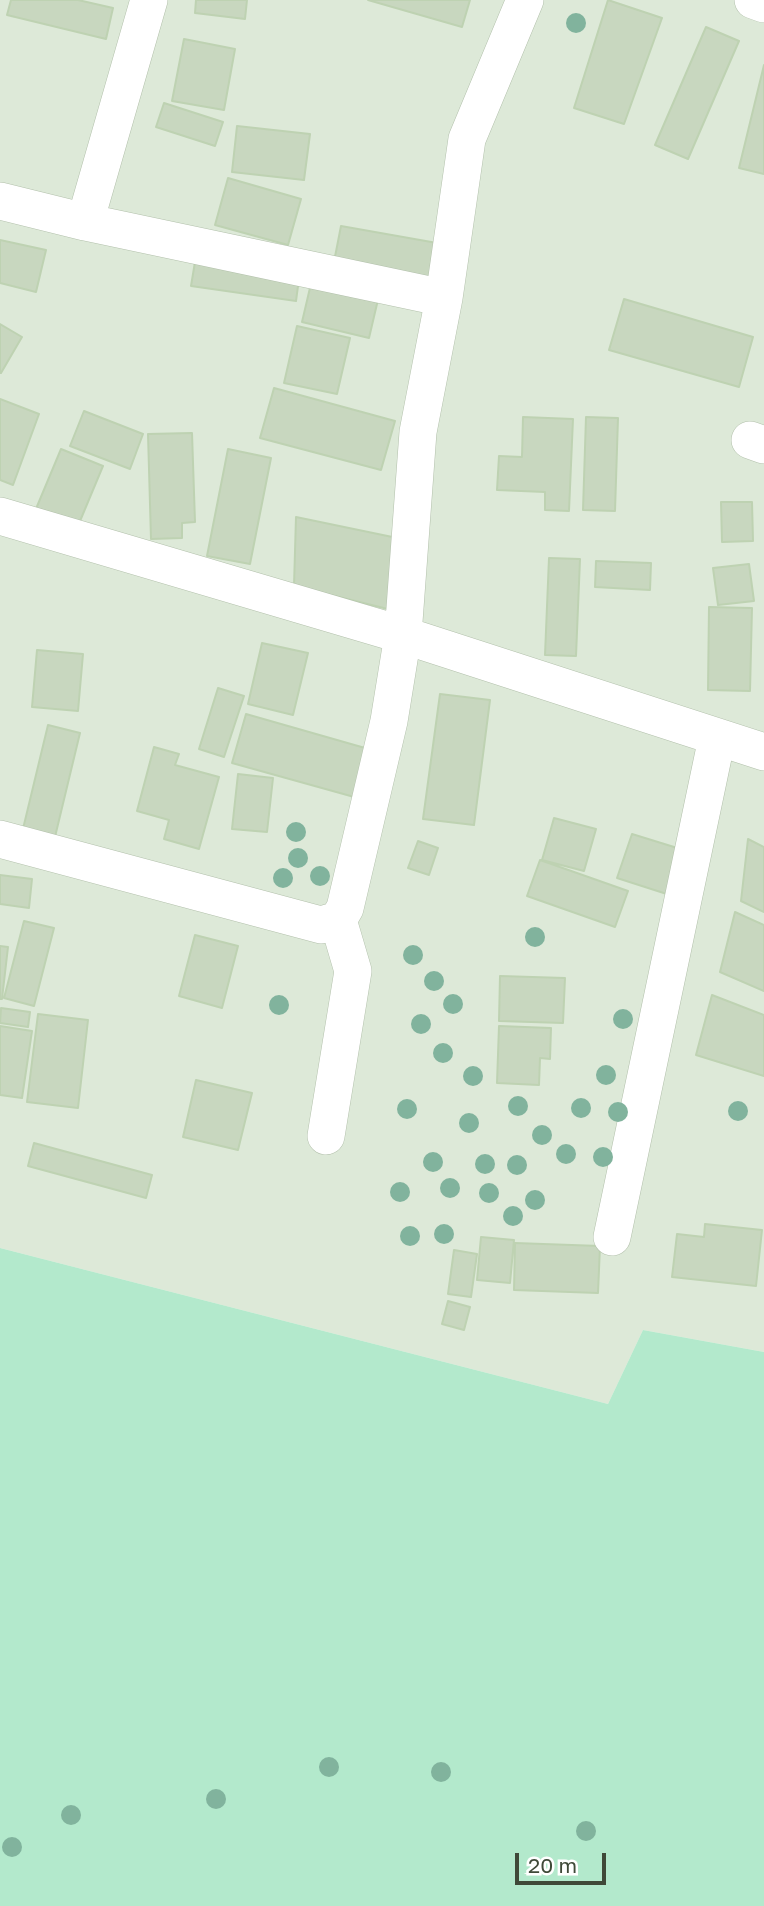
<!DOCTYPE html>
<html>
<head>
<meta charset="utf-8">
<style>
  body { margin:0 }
  #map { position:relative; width:764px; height:1906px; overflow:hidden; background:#edf5ea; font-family:"Golos Text",sans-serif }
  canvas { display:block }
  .scale { position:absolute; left:515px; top:1853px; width:91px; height:32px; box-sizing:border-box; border:4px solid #3f4938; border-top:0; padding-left:9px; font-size:21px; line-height:24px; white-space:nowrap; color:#3f4938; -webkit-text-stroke:5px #fff; paint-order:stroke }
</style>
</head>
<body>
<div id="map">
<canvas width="764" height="1906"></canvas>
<div class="scale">20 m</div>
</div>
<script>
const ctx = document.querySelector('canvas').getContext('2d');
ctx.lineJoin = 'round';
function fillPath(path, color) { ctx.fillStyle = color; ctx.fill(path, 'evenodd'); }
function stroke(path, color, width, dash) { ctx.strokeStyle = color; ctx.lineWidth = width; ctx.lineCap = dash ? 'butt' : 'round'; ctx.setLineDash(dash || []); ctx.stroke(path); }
fillPath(new Path2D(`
  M0,0H764V1352L643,1330L608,1404L0,1248Z`), '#dde9d8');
fillPath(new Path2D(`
  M0,1248L608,1404L643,1330L764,1352V1906H0Z`), '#b3e9cc');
const building = new Path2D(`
  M11,0H78L113,8L106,39L7,15Z
  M196,0H247L245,19L195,13Z
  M368,0H470L462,27Z
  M608,0L662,18L624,124L574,108Z
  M706,27L739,41L688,159L655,145Z
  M184,39L235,49L224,110L172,101Z
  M764,65V174L739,168Z
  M164,103L223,122L215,146L156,127Z
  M237,126L310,134L304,180L232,172Z
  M228,178L301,199L288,245L215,225Z
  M341,226L437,243L441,293L333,267Z
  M0,240L46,250L36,292L0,283Z
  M196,256L300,271L296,301L191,286Z
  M313,275L380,291L369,338L302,322Z
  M624,299L753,337L739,387L609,350Z
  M0,324L22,337L1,373H0Z
  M297,326L350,338L337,394L284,383Z
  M274,388L395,421L381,470L260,438Z
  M0,399L39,414L13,485L0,480Z
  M84,411L143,434L130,469L70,446Z
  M523,417L573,419L569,511L545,510V492L497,490L499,456L522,457Z
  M586,417L618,418L615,511L583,510Z
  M192,433L195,522L182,523V538L151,539L148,434Z
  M61,449L103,466L75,533L33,516Z
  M228,449L271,458L250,564L207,556Z
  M721,502H752L753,541L722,542Z
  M296,517L402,539L396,611L294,586Z
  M549,558L580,559L576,656L545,655Z
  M596,561L651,563L650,590L595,587Z
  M749,564L754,601L718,605L713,568Z
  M709,607L752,608L750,691L708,690Z
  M262,643L308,653L293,715L248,704Z
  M37,650L83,654L78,711L32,707Z
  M218,688L244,696L224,757L199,749Z
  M440,694L490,700L474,825L423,819Z
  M246,714L379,752L365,800L232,763Z
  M48,725L80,733L54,841L22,833Z
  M154,747L179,754L175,765L219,777L199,849L164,839L169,820L137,811Z
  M238,774L273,778L267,832L232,829Z
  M554,818L596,829L584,871L542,860Z
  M632,834L687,851L673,896L617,878Z
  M748,839L764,847V912L741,901Z
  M418,841L438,848L429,875L408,868Z
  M540,860L628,891L615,927L527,896Z
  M0,875L32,879L29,908L0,904Z
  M735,912L764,925V991L720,972Z
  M24,921L54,928L34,1006L4,998Z
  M195,935L238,946L222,1008L179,996Z
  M0,946L8,947L2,999H0Z
  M500,976L565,978L563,1023L499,1021Z
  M712,995L764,1015V1076L696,1055Z
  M1,1008L30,1012L28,1027L0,1023Z
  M38,1014L88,1020L78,1108L27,1102Z
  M0,1026L32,1031L22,1098L0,1095Z
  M499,1026L551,1028L550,1059L540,1058L539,1085L497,1083Z
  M196,1080L252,1093L238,1150L183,1137Z
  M34,1143L152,1175L146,1198L28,1166Z
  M705,1224L762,1230L756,1286L672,1277L677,1234L704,1237Z
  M481,1237L514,1240L510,1283L477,1280Z
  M515,1243L600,1246L598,1293L514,1290Z
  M454,1250L477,1254L471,1297L448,1294Z
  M448,1301L470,1307L464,1330L442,1324Z`);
fillPath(building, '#c8d7bf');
stroke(building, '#bed2b2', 2);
const minor = new Path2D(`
  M753,0L764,4
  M0,201L85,222L444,298
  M85,222L149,0
  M750,440L764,445
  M0,516L403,635L764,752
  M0,839L321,925L338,920L345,908L389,721L403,635L418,432L444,298L467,139L525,0
  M326,1136L353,971L338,920
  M612,1237L717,738`);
stroke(minor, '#b3c1ac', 38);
stroke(minor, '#fff', 37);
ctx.fillStyle = '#81b39d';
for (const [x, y] of [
  [576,23],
  [296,832],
  [298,858],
  [320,876],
  [283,878],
  [535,937],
  [413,955],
  [434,981],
  [453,1004],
  [279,1005],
  [623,1019],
  [421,1024],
  [443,1053],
  [606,1075],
  [473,1076],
  [518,1106],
  [581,1108],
  [407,1109],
  [738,1111],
  [618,1112],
  [469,1123],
  [542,1135],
  [566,1154],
  [603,1157],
  [433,1162],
  [485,1164],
  [517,1165],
  [450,1188],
  [400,1192],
  [489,1193],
  [535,1200],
  [513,1216],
  [444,1234],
  [410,1236],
  [329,1767],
  [441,1772],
  [216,1799],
  [71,1815],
  [586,1831],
  [12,1847]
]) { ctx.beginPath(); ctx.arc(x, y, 10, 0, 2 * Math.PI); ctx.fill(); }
</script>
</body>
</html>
